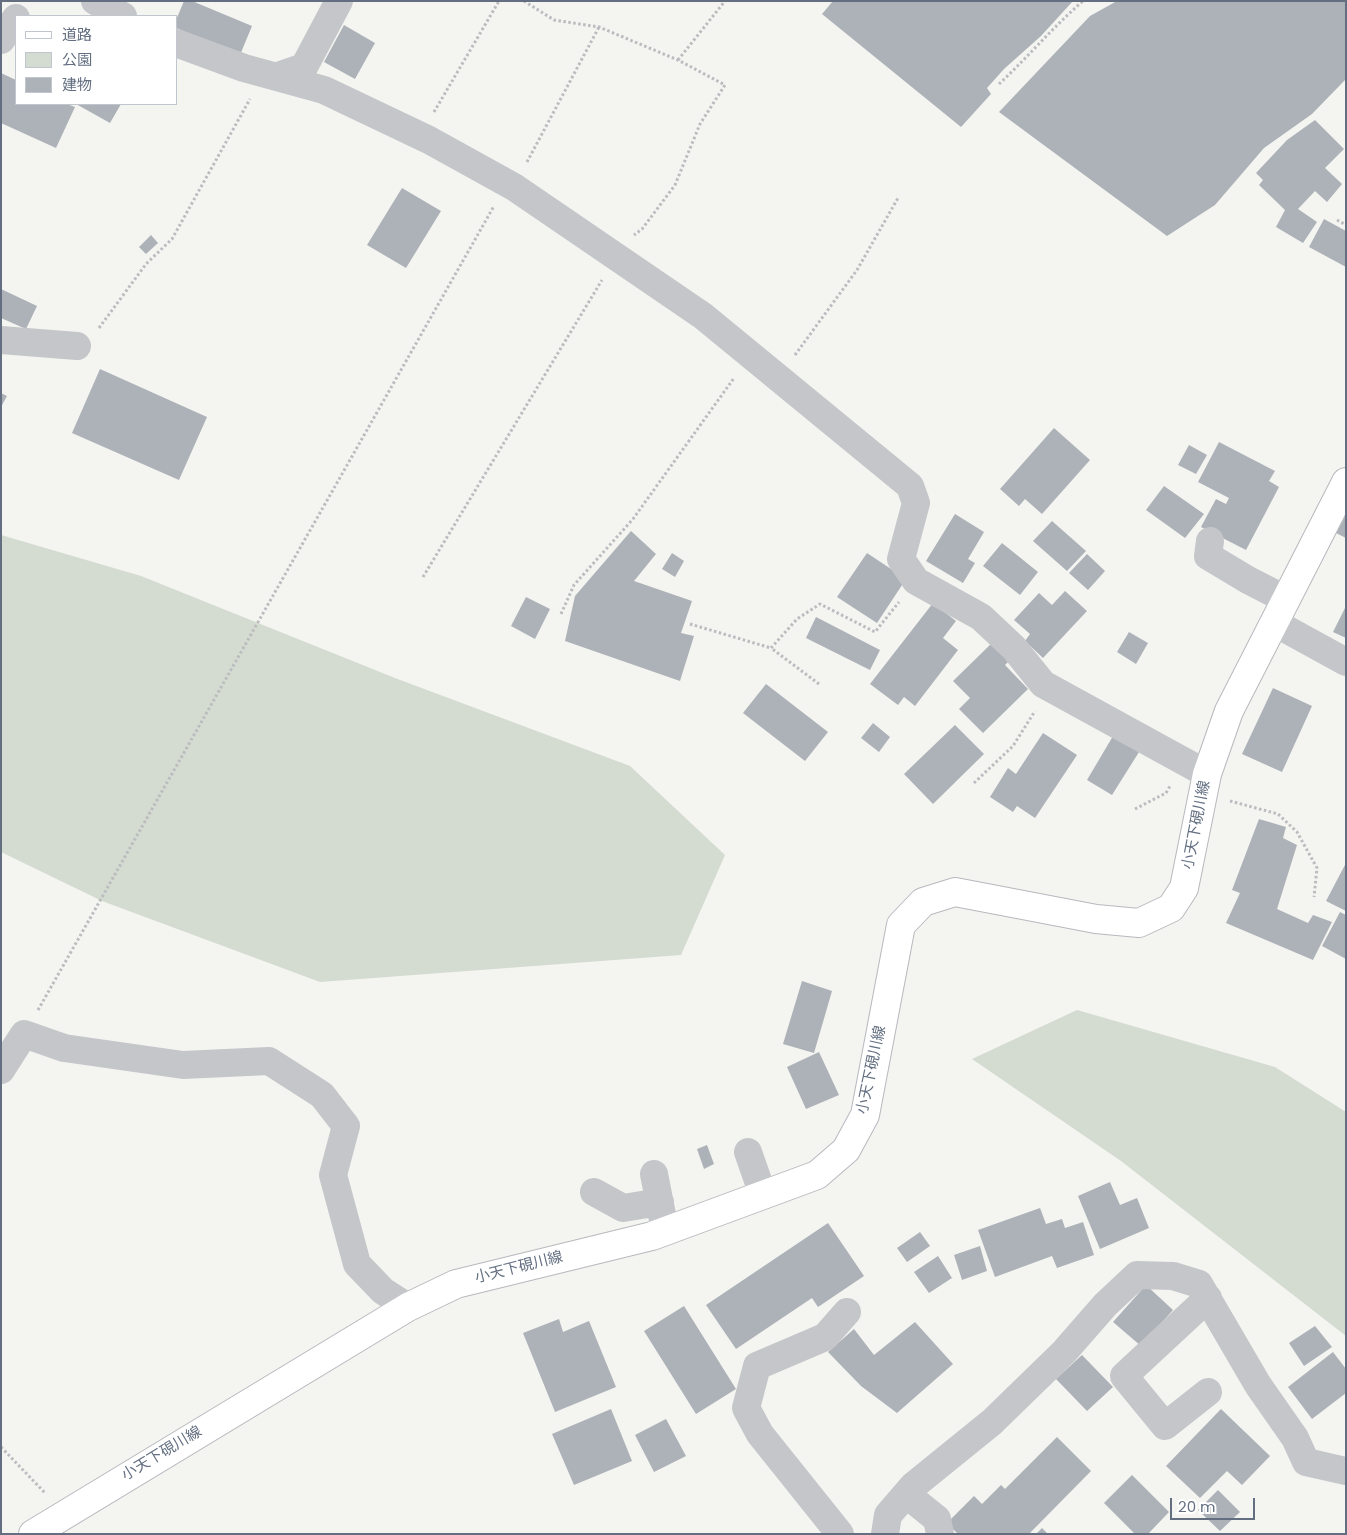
<!DOCTYPE html>
<html>
<head>
<meta charset="utf-8">
<style>
  body { margin:0 }
  #map { position:relative; width:1347px; height:1535px; overflow:hidden; background:#f4f4f0; font-family:Poppins,"Noto Sans JP",sans-serif }
  canvas { display:block }
  .frame { position:absolute; inset:0; border:2px solid #636f81; pointer-events:none }
  .legend { position:absolute; left:15px; top:15px; width:162px; height:90px; box-sizing:border-box; background:#fff; border:1px solid #c1c5cd; margin:0; padding:6px 9px; list-style:none; font-size:15px; color:#636f81 }
  .legend li { display:flex; align-items:center; gap:10px; height:25px }
  .legend b { width:25px; border:1px solid #c1c5cd }
  .scale { position:absolute; left:1170px; top:1498px; width:85px; height:22px; box-sizing:border-box; border:2px solid #636f81; border-top:0; padding-left:6px; font-size:15px; line-height:18px; white-space:nowrap; color:#636f81; -webkit-text-stroke:4px #fff; paint-order:stroke }
</style>
</head>
<body>
<div id="map">
<canvas width="1347" height="1535"></canvas>
<div class="frame"></div>
<ul class="legend">
<li><b style="height:6px;background:#fff"></b>道路</li>
<li><b style="height:14px;background:#d4dbd1"></b>公園</li>
<li><b style="height:14px;background:#acb2b8"></b>建物</li>
</ul>
<div class="scale">20 m</div>
</div>
<script>
const ctx = document.querySelector('canvas').getContext('2d');
ctx.lineJoin = 'round';
function fillPath(path, color) { ctx.fillStyle = color; ctx.fill(path, 'evenodd'); }
function stroke(path, color, width, dash) { ctx.strokeStyle = color; ctx.lineWidth = width; ctx.lineCap = dash ? 'butt' : 'round'; ctx.setLineDash(dash || []); ctx.stroke(path); }
function write(font, color, halo, rows, align = 'center') {
  ctx.font = font + ' Poppins,"Noto Sans JP",sans-serif'; ctx.lineWidth = 5; ctx.setLineDash([]); ctx.textBaseline = 'middle'; ctx.strokeStyle = halo; ctx.fillStyle = color; for (const [text, x, y, turn = 0] of rows) {
    ctx.save(); ctx.translate(x, y); ctx.rotate((+turn || 0) * Math.PI / 180); ctx.textAlign = isNaN(turn) ? turn : align; if (halo) ctx.strokeText(text, 0, 0); ctx.fillText(text, 0, 0); ctx.restore();
  }
}
fillPath(new Path2D(`
  M1,535L141,576L395,678L630,766L725,855L681,955L320,982L102,901L1,852Z
  M1077,1010L1275,1067L1346,1112V1336L1121,1161L972,1059Z`), '#d4dbd1');
fillPath(new Path2D(`
  M184,1H192L252,26L240,55L176,28V20Z
  M833,1H1073L1041,36L1004,69L987,88L991,94L961,127L822,14Z
  M1117,1H1346V79L1312,114L1264,148L1215,205L1167,236L999,112L1090,16Z
  M344,25L375,43L355,79L324,62Z
  M1,73L16,80V104H67L75,107L56,148L1,123Z
  M76,104H121L110,123Z
  M1315,120L1344,149L1325,168L1342,184L1327,202L1315,191L1298,209L1317,222L1303,243L1276,227L1285,210L1259,185L1263,180L1256,173L1287,140Z
  M402,188L441,211L406,268L367,245Z
  M1324,219L1346,231V267L1309,247Z
  M151,235L158,243L146,254L139,247Z
  M1,289L37,306L26,329L1,318Z
  M100,369L207,417L179,480L72,433Z
  M1,393L7,396L1,407Z
  M1054,428L1090,460L1042,514L1025,499L1019,506L1000,489Z
  M1219,442L1275,471L1269,481L1279,487L1246,550L1201,527L1216,499L1226,504L1229,498L1198,482Z
  M1189,445L1207,455L1196,474L1178,465Z
  M1164,486L1204,514L1185,538L1146,510Z
  M955,514L984,532L968,559L975,563L963,583L926,561Z
  M1346,515V538L1336,533Z
  M1052,521L1086,551L1067,571L1033,541Z
  M631,531L656,554L634,581L692,601L681,633L694,636L680,681L565,641L575,596Z
  M1002,543L1038,572L1020,595L983,566Z
  M672,553L684,561L675,577L662,569Z
  M867,553L906,579L877,623L837,597Z
  M1087,554L1105,571L1088,590L1069,573Z
  M1065,591L1087,611L1043,658L1025,641L1030,634L1014,620L1039,593L1052,605Z
  M526,597L550,609L535,639L511,626Z
  M933,603L956,621L943,638L958,650L915,706L904,697L898,705L870,684Z
  M1346,606V638L1333,632Z
  M816,617L880,650L870,670L806,638Z
  M1129,632L1148,643L1136,664L1117,652Z
  M994,641L1011,659L1005,665L1028,689L983,733L959,709L970,698L953,681Z
  M766,684L828,732L805,761L743,713Z
  M1273,688L1312,706L1282,772L1242,754Z
  M873,723L890,737L879,752L861,738Z
  M955,725L984,754L933,804L904,774Z
  M1043,733L1077,755L1035,818L1017,806L1013,812L990,797L1008,768L1016,774Z
  M1113,736L1139,752L1112,795L1087,780Z
  M1259,819L1286,827L1283,838L1297,845L1277,909L1308,923L1313,915L1332,922L1313,960L1226,923L1240,893L1232,890Z
  M1346,863V911L1326,901Z
  M1340,912L1346,915V959L1322,946Z
  M802,981L832,991L814,1053L783,1044Z
  M819,1052L839,1095L806,1109L787,1067Z
  M707,1145L714,1164L704,1169L697,1149Z
  M1110,1182L1120,1205L1137,1198L1149,1228L1100,1249L1078,1196Z
  M1040,1208L1046,1224L1062,1219L1065,1228L1083,1222L1094,1255L1057,1268L1052,1256L995,1277L978,1230Z
  M828,1223L864,1276L818,1307L812,1298L736,1349L706,1305Z
  M920,1232L930,1246L907,1262L897,1248Z
  M980,1246L987,1271L962,1280L954,1255Z
  M938,1256L952,1278L929,1293L914,1272Z
  M1146,1285L1173,1310L1141,1346L1113,1322Z
  M684,1306L736,1389L696,1414L644,1331Z
  M559,1319L563,1332L589,1321L616,1387L555,1412L523,1333Z
  M915,1322L953,1364L897,1413L861,1386L828,1352L854,1329L874,1355Z
  M1315,1326L1332,1347L1304,1366L1289,1343Z
  M1333,1352L1346,1369V1393L1312,1419L1288,1387Z
  M1082,1355L1113,1387L1087,1411L1056,1379Z
  M611,1409L632,1461L574,1485L552,1434Z
  M1221,1409L1270,1456L1242,1485L1227,1471L1200,1498L1166,1466Z
  M666,1419L686,1456L654,1472L635,1435Z
  M1057,1437L1091,1471L1029,1534H958L947,1523L974,1496L982,1504L1001,1485L1005,1489Z
  M1132,1475L1169,1512L1148,1534H1135L1104,1503Z
  M1218,1490L1240,1512L1220,1531L1198,1510Z
  M1042,1528L1048,1534H1036Z`), '#acb2b8');
const secondary = new Path2D(`
  M33,1534L408,1307L456,1284L652,1236L817,1175L846,1150L865,1115L901,925L923,902L955,892L1096,919L1139,923L1171,908L1184,888L1207,774L1229,711L1346,482`);
stroke(secondary, '#b6b9be', 30);
stroke(new Path2D(`
  M524,1L554,20L599,27L678,60L725,85L700,124L675,185L642,229L634,235
  M678,60L725,1
  M999,84C1028,57 1053,27 1083,1
  M434,112L499,1
  M527,162L599,27
  M1337,220L1346,225
  M99,328L146,264L172,239L250,99
  M795,355L857,270L898,198
  M423,577L602,280
  M561,614L574,585L633,519L734,378
  M690,624L771,648
  M819,684L771,648L797,619L820,604L875,632L899,602
  M974,783L1013,746L1035,711
  M1230,801L1278,814L1297,832L1317,868L1314,897
  M1135,809L1166,793L1170,786
  M38,1010L494,206
  M1,1447L46,1494`), '#bbbcbf', 3, [2.5, 2.5]);
stroke(new Path2D(`
  M95,1L123,16
  M1,40L16,18
  M176,43L244,68L324,90L429,140L514,187L703,316L910,486L916,503L901,559L916,581L981,617L1014,648L1043,684L1207,774
  M278,76L304,67L339,1
  M1,340L77,346
  M1210,541L1208,556L1248,580L1285,599
  M1275,623L1346,662
  M1,1070L24,1034L64,1048L183,1065L269,1061L322,1095L346,1126L333,1175L357,1264L383,1291L408,1307
  M748,1152L763,1195
  M654,1174L663,1220
  M594,1192L623,1208L660,1202
  M1208,1298L1124,1376L1165,1426L1208,1392
  M906,1494L937,1519L940,1534
  M840,1534L760,1434L746,1408L757,1366L825,1337L847,1312
  M885,1534L888,1515L913,1486L992,1422L1064,1352L1105,1305L1137,1275L1173,1276L1199,1284L1258,1385L1295,1438L1306,1462L1346,1471`), '#c4c6ca', 28);
stroke(secondary, '#fff', 28);
write('15px', '#636f81', '#fff', [
  ["小天下硯川線",1197,825,-79],
  ["小天下硯川線",872,1070,-78],
  ["小天下硯川線",519,1268,-14],
  ["小天下硯川線",162,1454,-31]
]);
</script>
</body>
</html>
